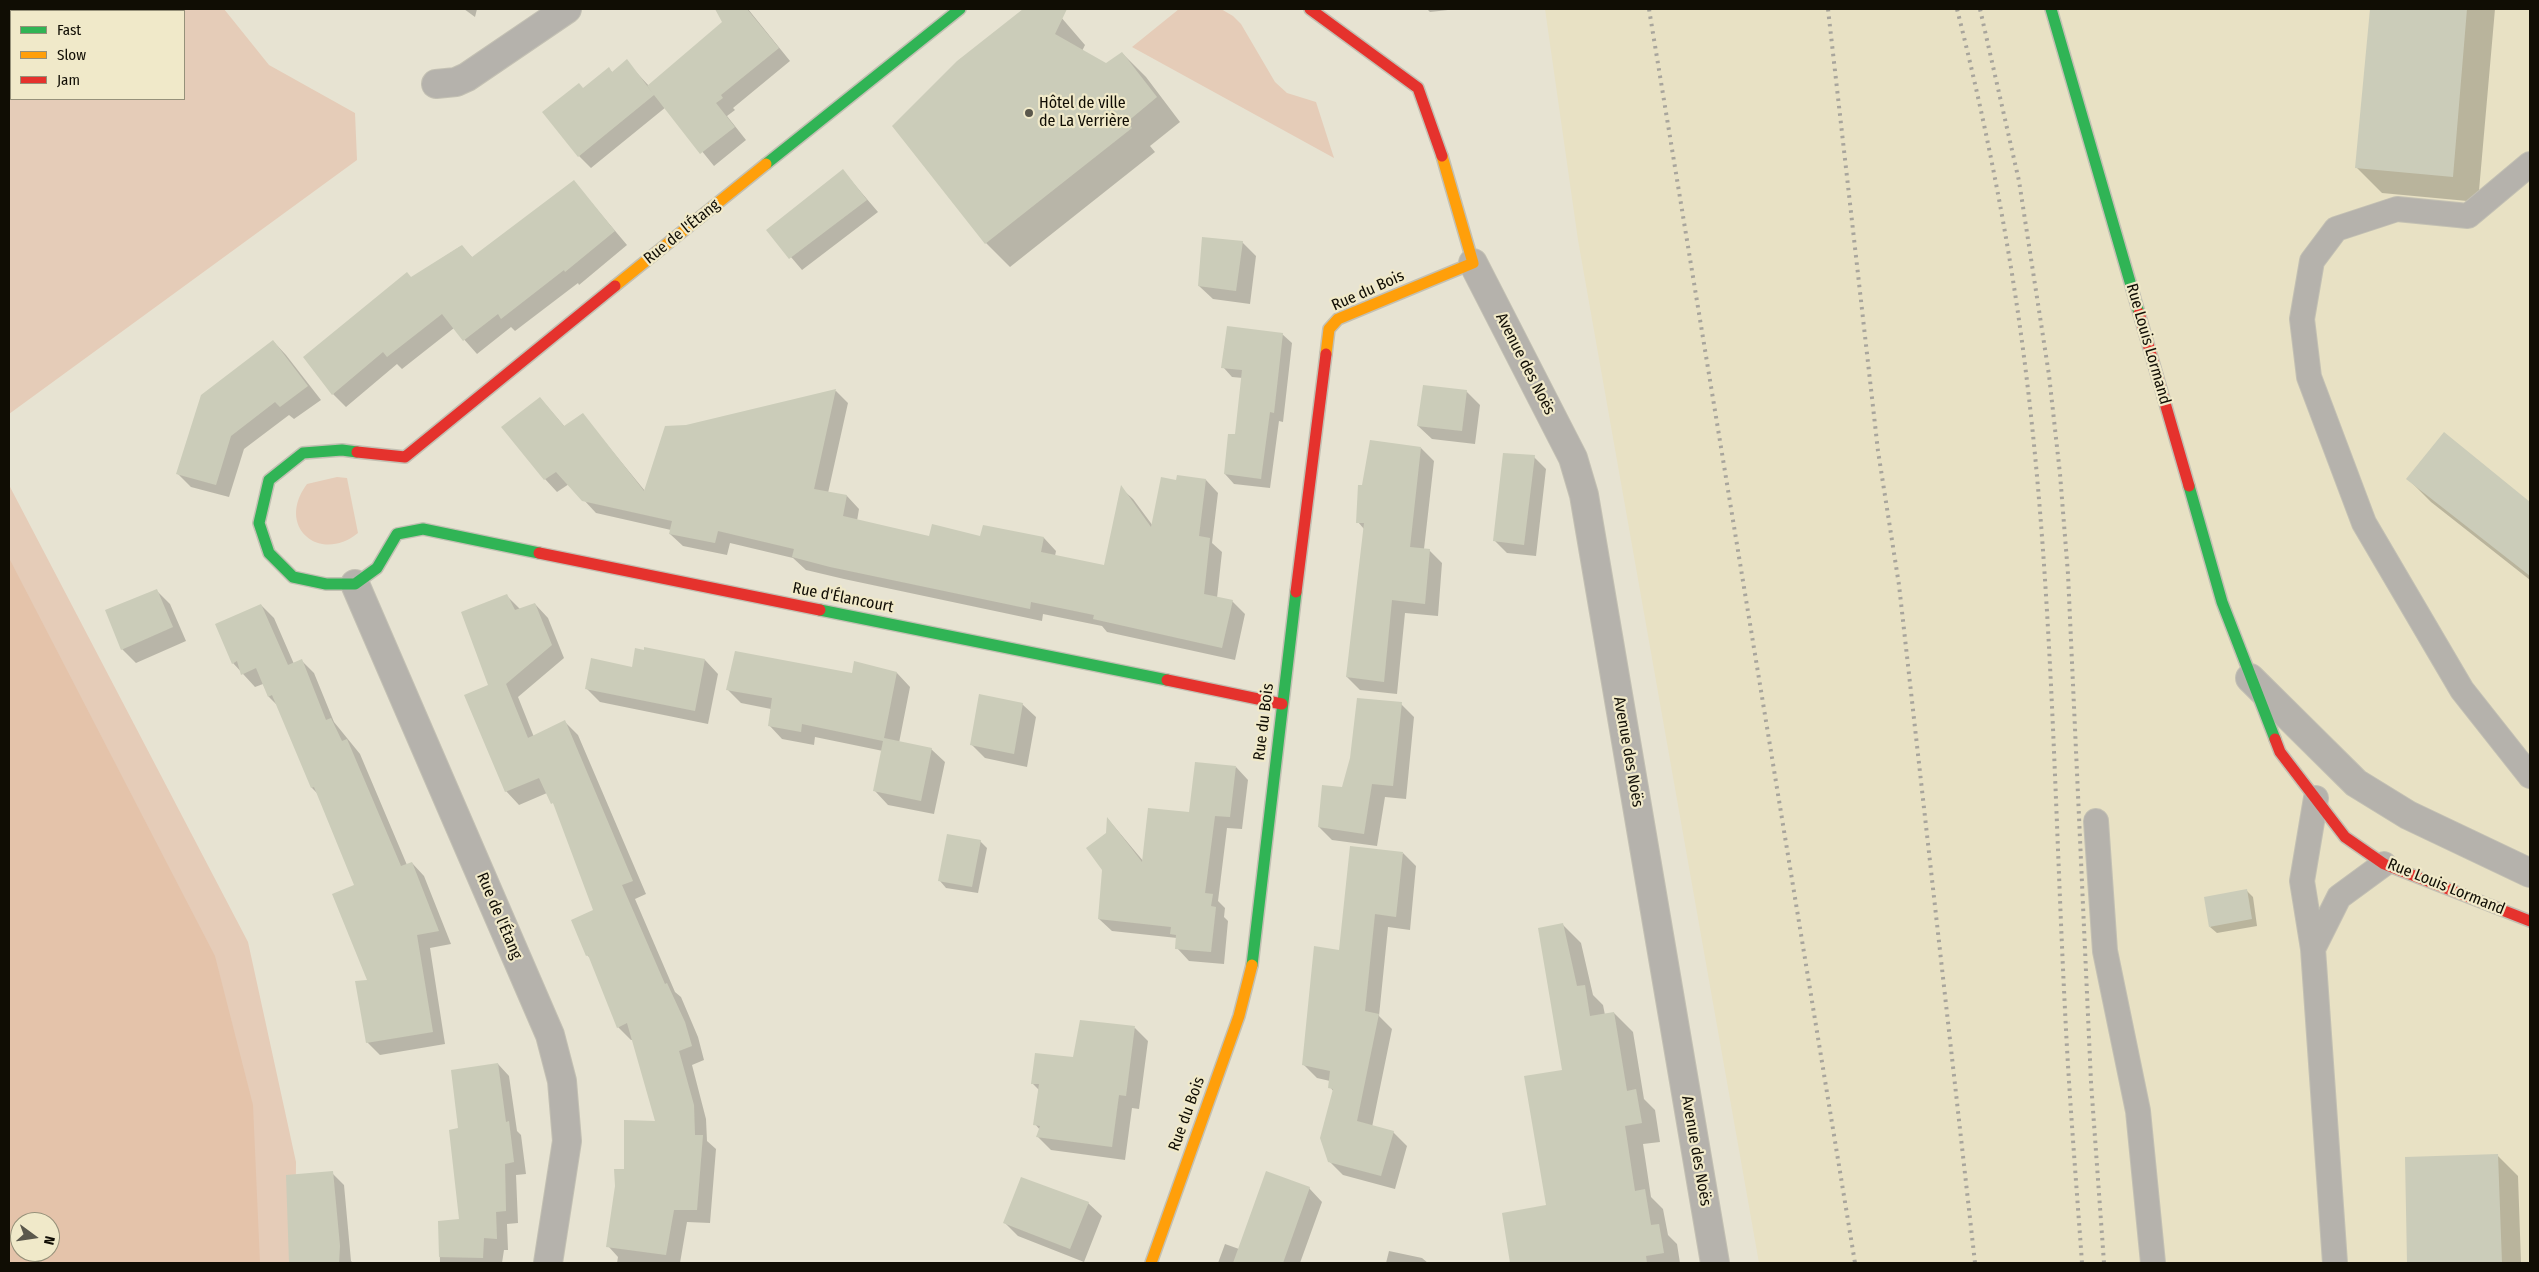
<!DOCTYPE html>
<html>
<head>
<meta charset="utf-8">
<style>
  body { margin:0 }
  #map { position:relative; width:2539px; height:1272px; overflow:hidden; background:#e7e3d2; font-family:"Fira Sans Condensed",sans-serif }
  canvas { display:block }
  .frame { position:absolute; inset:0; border:10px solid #100d04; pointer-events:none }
  .legend { position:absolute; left:10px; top:10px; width:175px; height:90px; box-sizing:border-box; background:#f0e9c9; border:1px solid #96917a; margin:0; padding:6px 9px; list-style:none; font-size:15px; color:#100d04 }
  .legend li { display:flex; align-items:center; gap:10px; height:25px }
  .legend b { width:25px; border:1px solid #96917a }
  .north { position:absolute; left:10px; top:1212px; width:50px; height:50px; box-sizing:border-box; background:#f0e9c9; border:1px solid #96917a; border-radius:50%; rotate:104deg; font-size:14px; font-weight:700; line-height:20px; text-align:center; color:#100d04 }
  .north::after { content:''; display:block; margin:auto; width:18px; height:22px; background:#5b584c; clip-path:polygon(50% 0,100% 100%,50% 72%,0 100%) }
</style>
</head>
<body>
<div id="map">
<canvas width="2539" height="1272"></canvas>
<div class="frame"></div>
<ul class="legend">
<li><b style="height:6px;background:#30b455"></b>Fast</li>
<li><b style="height:6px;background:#ff9f0a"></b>Slow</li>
<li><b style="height:6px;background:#e5322d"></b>Jam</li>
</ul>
<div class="north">N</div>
</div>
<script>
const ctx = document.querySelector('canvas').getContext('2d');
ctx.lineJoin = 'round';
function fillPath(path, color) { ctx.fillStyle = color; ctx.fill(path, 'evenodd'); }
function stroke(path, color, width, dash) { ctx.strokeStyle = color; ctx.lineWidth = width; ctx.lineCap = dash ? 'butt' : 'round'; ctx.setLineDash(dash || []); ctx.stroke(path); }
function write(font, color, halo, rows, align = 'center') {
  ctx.font = font + ' "Fira Sans Condensed",sans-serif'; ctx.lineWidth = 4.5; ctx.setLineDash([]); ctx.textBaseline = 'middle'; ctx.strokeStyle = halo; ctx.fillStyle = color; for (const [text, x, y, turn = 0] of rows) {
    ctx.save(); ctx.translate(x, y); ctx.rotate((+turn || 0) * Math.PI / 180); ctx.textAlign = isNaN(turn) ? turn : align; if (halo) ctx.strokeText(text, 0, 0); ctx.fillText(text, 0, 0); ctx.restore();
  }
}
fillPath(new Path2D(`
  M1545,9H2530V1263H1759L1578,240Z`), '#e8e1c4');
fillPath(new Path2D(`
  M9,9H224L269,65L355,113L357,160L9,414ZM11,11H184V99H11Z
  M1179,9H1221L1233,16L1241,24L1275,82L1287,93L1316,102L1334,158L1132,47Z
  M337,477L347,478L358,533C320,564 275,527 307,484Z
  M9,485L248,942L296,1162L295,1263H9ZM20,1222H50V1252H20Z`), '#e5ccb8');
fillPath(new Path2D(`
  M9,558L215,956L253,1105L260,1263H9ZM20,1222H50V1252H20Z`), '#e4c3aa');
fillPath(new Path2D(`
  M464,9H477L475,17Z
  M716,9H748L790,61L733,108L735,110L727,116L746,140L714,166L666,107L591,168L579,156L583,89L609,69L613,73L626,61L649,86L724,22Z
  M1025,9H1054L1085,45L1082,51L1106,64L1122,53L1146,77L1180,122L1150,146L1155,152L1010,267L986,243L958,62Z
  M1427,9H1457L1430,12Z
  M2371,9H2495L2478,202L2382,193L2357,168Z
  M843,171L878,212L802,270L768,230Z
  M574,182L627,245L579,285L578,283L515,331L511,327L477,354L454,328L402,369L397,364L346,407L333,394L411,278L461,246L473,258Z
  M1242,242L1256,256L1250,304L1213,299L1199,286Z
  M1282,334L1292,343L1283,422L1279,421L1270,488L1234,484L1225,474L1236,436L1243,378L1232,377L1223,367Z
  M273,341L286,355L321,400L294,419L289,415L244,449L229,497L191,487L177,473Z
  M836,391L848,403L828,493L847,496L859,509L857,521L930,537L1044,538L1056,551L1055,556L1105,566L1121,488L1133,499L1153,526L1177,481L1206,480L1218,493L1212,543L1222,552L1217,598L1232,601L1245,614L1235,660L1107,632L1102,626L1043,614L1042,621L844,579L806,570L793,558L730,543L727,555L683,546L670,534L671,530L596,513L569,484L557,492L545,479L540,398L565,427L582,414L645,491L686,426Z
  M1466,391L1480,405L1475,444L1432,439L1418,426Z
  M2444,433L2530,504V580L2431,502L2408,479Z
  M1421,448L1434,461L1424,549L1429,550L1442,563L1438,616L1405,613L1397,694L1360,690L1347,677L1364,529L1358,522L1363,487Z
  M1534,457L1546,469L1536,556L1507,553L1495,541Z
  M156,590L170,604L186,641L136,663L122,649Z
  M506,595L520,609L535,604L548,618L564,658L518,697L534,737L565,722L578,735L646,894L635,899L675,992L681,997L698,1037L704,1060L692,1065L706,1119L707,1141L716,1149L710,1223L687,1222L680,1263H617L618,1257L608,1246L625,1170L657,1122L633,1040H631L618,1027L591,959L587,955L595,910L556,807L547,793L519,805L506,791L490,685Z
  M261,605L274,618L294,664L301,660L314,673L334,722L360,754L407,865L412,863L424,876L451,944L430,948L445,1044L380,1055L367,1042L369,981L356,885L318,794L312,788L278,706L269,697L263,684L255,687L233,663Z
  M645,648L705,660L718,674L708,724L600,702L586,688L633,668Z
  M897,673L910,687L899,743L931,749L945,762L934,814L888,805L875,791L883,751L815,737L814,745L782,739L769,725L771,709L741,703L728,690L853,675Z
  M1022,704L1036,717L1027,767L985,758L971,744Z
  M1401,704L1414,717L1406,799L1385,797L1377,846L1332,840L1319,827Z
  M1236,767L1248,780L1242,829L1227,828L1218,901L1225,908L1224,917L1228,921L1224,964L1189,961L1177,948V938L1112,931L1099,919L1108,819L1144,862Z
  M980,841L987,848L978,893L946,888L940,881Z
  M1403,853L1416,866L1410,930L1388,927L1379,1016L1392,1029L1372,1127L1393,1132L1407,1146L1395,1189L1343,1175L1329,1161L1334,1092L1330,1087V1081L1317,1078L1303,1064L1340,951Z
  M2247,891L2253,897L2257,926L2217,933L2210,927Z
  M1562,924L1581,943L1593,995L1603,1005L1605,1015L1614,1013L1633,1032L1644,1099L1655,1110L1660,1142L1643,1144L1651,1197L1663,1209L1668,1235L1677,1244L1680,1263H1512L1503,1214L1547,1207L1564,1071Z
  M1135,1028L1148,1041L1139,1109L1132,1108L1125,1160L1051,1150L1038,1137L1040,1130L1035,1124L1040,1091L1032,1083L1074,1058Z
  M498,1064L509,1076L517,1131L521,1135L526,1174L516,1175L518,1223L507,1224L508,1250H504L502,1263H440L439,1222L461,1220L459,1129Z
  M2498,1156L2518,1176L2521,1263H2409L2406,1158Z
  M332,1173L344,1185L351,1261L353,1263H290L288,1177Z
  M1309,1188L1322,1202L1300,1263H1218L1225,1244L1239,1249Z
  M1088,1203L1102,1216L1084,1262L1018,1236L1005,1223Z
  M1389,1251L1422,1258L1428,1263H1386Z`), '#0003');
fillPath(new Path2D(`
  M715,9H747L779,48L721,95L723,98L716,103L735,127L700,154L647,86L722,22Z
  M1023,9H1067L1055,34L1106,63L1122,52L1157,97L1127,122L1132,128L985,244L892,126L957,61Z
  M2370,9H2467L2453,177L2355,168Z
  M627,59L654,95L578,157L542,112L579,83L583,88L609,67L612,72Z
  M843,169L867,200L789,259L766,230Z
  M574,180L615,231L565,272L564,270L501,319L498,314L463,341L442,314L387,357L383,352L332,395L303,357L407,272L411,277L462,245L472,257Z
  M1202,237L1243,241L1236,291L1198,286Z
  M1227,326L1283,333L1274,413L1270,412L1261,479L1224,474L1228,434H1235L1242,370L1221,368Z
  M273,340L308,386L280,407L275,402L231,436L216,485L176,474L201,395Z
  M1423,385L1467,390L1462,431L1417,426Z
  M836,389L814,489L847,495L843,516L929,536L932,524L980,536L983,525L1044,537L1041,552L1104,565L1121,485L1151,527L1161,477L1176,480L1177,475L1206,479L1199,536L1210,538L1204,594L1233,600L1222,648L1093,619L1094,615L1031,602L1030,609L830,567L792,557L794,549L718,531L715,543L669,534L672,521L582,501L556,472L544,480L501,427L540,397L564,426L583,413L644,491L665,426L686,425Z
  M2444,432L2530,502V576L2406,479Z
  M1370,440L1421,447L1410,547L1430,549L1425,604L1392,600L1384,682L1346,677L1364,523H1356L1358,485H1362Z
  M1503,453L1535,455L1524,545L1493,541Z
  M157,589L173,627L121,650L105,610Z
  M507,594L515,610L535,603L552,645L506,684L528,738L565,720L633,881L622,885L665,984L667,983L685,1022L692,1046L679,1051L694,1105L695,1135H703L697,1210H674L666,1255L606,1247L615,1186L614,1169H624V1120L655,1121L627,1023L617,1028L588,955L586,956L571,920L593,910L553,803L551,804L539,778L505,792L464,695L488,685L461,612Z
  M261,604L288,665L302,659L326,720L331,718L342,741L347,739L401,866L412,862L439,931L417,935L433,1032L366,1043L355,981L367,980L332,894L354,885L314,787L311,788L272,695L268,697L256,668L241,675L237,661L232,664L215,624Z
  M644,647L705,659L695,711L585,689L591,658L632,667L635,648L644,650Z
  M735,651L852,673L854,661L897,672L884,738L932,748L921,801L873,791L883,741L802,724L801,732L768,726L772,698L726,690Z
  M979,694L1023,703L1014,754L970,745Z
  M1357,698L1402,702L1393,786L1372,784L1364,834L1318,827L1322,785L1342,787L1350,758Z
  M1195,762L1236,766L1230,817L1215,816L1205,893L1213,894L1211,906L1216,907L1211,952L1175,949L1176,935L1170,934L1171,927L1098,919L1102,870L1086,848L1106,833L1107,817L1142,862L1148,808L1189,812Z
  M947,834L981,840L972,887L938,881Z
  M1350,846L1403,852L1396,917L1375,914L1365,1011L1379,1014L1357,1121L1394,1131L1381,1176L1328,1162L1320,1138L1333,1089L1328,1088L1330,1071L1302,1065L1314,946L1339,950Z
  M2247,889L2252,919L2209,927L2204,897Z
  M1563,923L1577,986L1585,985L1590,1016L1614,1012L1627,1091L1636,1089L1642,1123L1625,1126L1635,1191L1645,1189L1651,1225L1659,1224L1664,1253L1646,1256L1647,1263H1510L1502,1213L1546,1205L1524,1076L1562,1070L1538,928Z
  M1080,1020L1135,1026L1126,1096L1119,1095L1112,1147L1036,1137L1040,1126L1033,1125L1039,1084H1031L1035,1053L1073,1057Z
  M498,1063L506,1122L509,1121L514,1162L505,1164L506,1211L496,1212L497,1239L484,1238L483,1258L439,1257L438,1221L459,1219L449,1130L458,1128L451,1070Z
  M2498,1154L2502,1263H2407L2405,1157Z
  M333,1171L340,1246L339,1263H289L286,1175Z
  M1266,1171L1310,1187L1283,1263H1233Z
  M1021,1177L1089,1202L1070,1249L1003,1223Z`), '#cbccb9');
const lane = new Path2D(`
  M2530,164L2468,216L2397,209L2336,229L2312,261L2302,319L2309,377L2364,523L2462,690L2530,776
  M2316,798L2302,881L2313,949L2335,1263
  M2096,821L2105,951L2138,1111L2153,1263
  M2313,949L2339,897L2384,864`);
const street = new Path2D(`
  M436,84L456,82L467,77L567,9
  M1473,263L1573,458L1584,495L1715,1263
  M355,584L550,1035L562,1081L567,1141L548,1263
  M2250,678L2356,783L2408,815L2530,873`);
const fast = new Path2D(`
  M2051,9L2139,313
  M766,164L960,9
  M357,452L342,450L303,453L269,480L259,523L269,553L293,577L326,584H355L377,568L397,534L423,529L539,553
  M2189,486L2222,602L2275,739
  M820,610L1167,680
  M1252,965L1296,592`);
const slow = new Path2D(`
  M615,286L766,164
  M1326,354L1329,329L1338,319L1473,263L1442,156
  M1151,1263L1239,1016L1252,965`);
const jam = new Path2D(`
  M1310,9L1418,88L1442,156
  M2139,313L2189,486
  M357,452L405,457L615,286
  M539,553L820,610
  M1296,592L1326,354
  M1167,680L1282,704
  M2275,739L2280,752L2345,837L2384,864L2530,921`);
stroke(lane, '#c3c0b3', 26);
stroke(street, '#c3c0b3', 30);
stroke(fast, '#c3c0b3', 14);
stroke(slow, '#c3c0b3', 14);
stroke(jam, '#c3c0b3', 14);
stroke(lane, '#b5b2ac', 24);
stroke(street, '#b5b2ac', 28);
stroke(fast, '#30b455', 11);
stroke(slow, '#ff9f0a', 11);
stroke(jam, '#e5322d', 11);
stroke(new Path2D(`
  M1649,9L1855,1263
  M1828,9L1878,451L1899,585L1975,1263
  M1957,9C1986,124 2009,240 2024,357C2052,573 2054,793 2065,1010C2069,1094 2076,1179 2082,1263
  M1980,9L2019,181L2049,375L2060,474L2068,574L2091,1082L2104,1263`), '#a8a59c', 4, [2.5, 5]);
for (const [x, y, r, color] of [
  [1029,113,5,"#5b584c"]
]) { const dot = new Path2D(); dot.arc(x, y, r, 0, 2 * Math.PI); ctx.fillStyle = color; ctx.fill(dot); stroke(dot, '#f0e9c9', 2); }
write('16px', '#100d04', '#f0e9c9', [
  ["Hôtel de ville",1039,104],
  ["de La Verrière",1039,122]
], 'left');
write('16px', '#100d04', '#f0e9c9', [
  ["Rue de l'Étang",682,232,-39],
  ["Rue du Bois",1368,291,-24],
  ["Rue Louis Lormand",2148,344,74],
  ["Avenue des Noës",1525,364,63],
  ["Rue d'Élancourt",843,598,11],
  ["Rue du Bois",1264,722,-83],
  ["Avenue des Noës",1628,752,80],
  ["Rue Louis Lormand",2446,887,22],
  ["Rue de l'Étang",499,916,67],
  ["Rue du Bois",1187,1114,-70],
  ["Avenue des Noës",1696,1151,80]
]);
</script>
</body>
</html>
